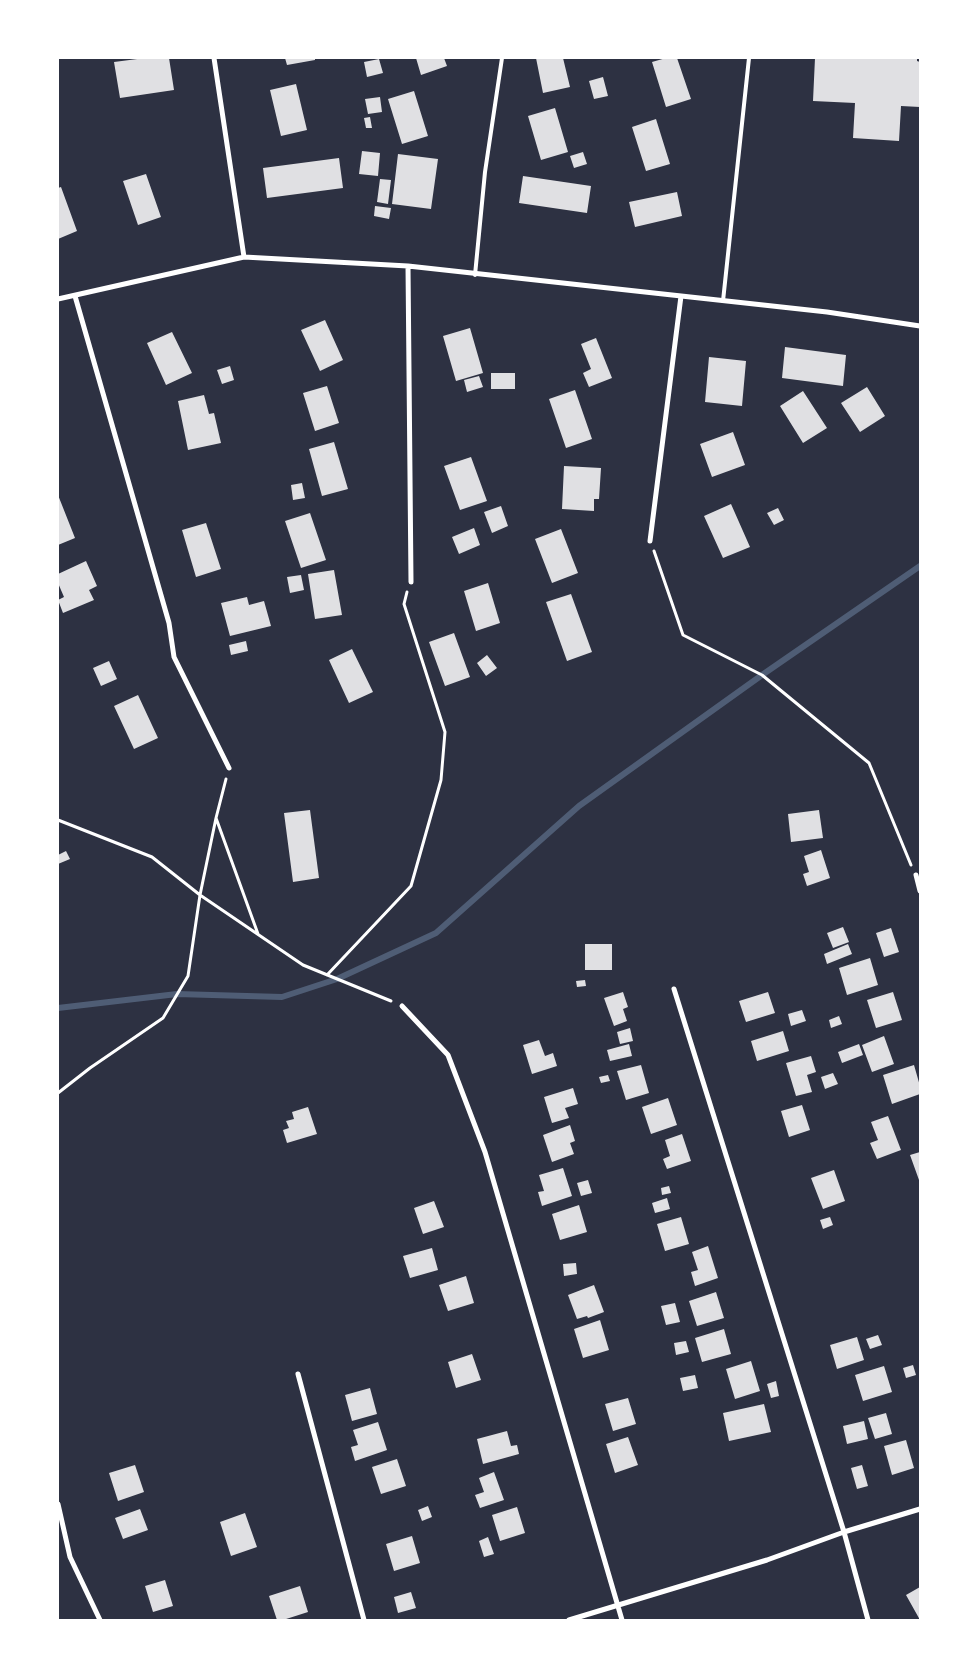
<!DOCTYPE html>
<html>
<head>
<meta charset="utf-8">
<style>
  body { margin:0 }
  #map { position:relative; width:978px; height:1678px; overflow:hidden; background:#2d3142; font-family:"Sofia Sans Condensed",sans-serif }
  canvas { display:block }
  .frame { position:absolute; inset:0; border:59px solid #fff; pointer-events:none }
</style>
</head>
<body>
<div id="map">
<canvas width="978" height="1678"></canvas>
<div class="frame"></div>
</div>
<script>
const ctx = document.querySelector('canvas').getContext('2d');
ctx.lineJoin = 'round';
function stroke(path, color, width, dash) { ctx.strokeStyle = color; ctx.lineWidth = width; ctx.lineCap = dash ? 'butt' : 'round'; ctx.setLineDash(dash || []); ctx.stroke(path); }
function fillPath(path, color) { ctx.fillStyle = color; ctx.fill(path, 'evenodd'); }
stroke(new Path2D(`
  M58,1008L177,994L282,997L337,979L436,933L579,806L762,675L920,566`), '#4f5d75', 6);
fillPath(new Path2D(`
  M145,58H169L174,90L120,98L114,62Z
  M285,58H315V60L287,65Z
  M416,58H444L447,66L421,75Z
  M536,58H563L570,87L543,93Z
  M666,58H677L691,99L666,107L652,62Z
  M815,58H917V61L920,62V107L901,106L899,141L853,138L855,103L813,101Z
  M379,59L383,73L367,77L364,62Z
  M603,77L608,96L594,99L589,81Z
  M296,84L307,130L281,136L270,90Z
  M414,91L428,136L402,144L388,99Z
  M380,97L382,112L368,114L365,99Z
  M555,108L568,152L541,160L528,116Z
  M370,117L372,128H366L364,118Z
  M656,119L670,164L646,171L632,127Z
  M362,151L380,153L378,176L359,174Z
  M583,152L587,164L574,168L570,156Z
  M398,154L438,159L431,209L392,204Z
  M339,158L343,188L267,198L263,168Z
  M146,174L161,217L138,225L123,181Z
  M523,176L591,186L587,213L519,203Z
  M380,179L391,180L388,204L377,202Z
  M61,187L77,231L58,239V188Z
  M677,192L682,216L635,227L629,202Z
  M375,206L391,208L389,219L374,216Z
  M325,320L343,360L320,371L301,330Z
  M470,328L483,373L456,381L443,336Z
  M172,332L192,373L166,385L147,343Z
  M596,338L612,378L589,387L583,373L591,369L581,344Z
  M785,347L846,355L843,386L782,378Z
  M709,357L746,361L742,406L705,402Z
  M230,366L234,380L222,384L217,370Z
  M491,373H515V389H491Z
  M479,376L483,387L467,392L464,380Z
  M327,386L339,423L315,431L303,393Z
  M867,387L885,416L860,432L841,403Z
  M575,390L592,439L566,448L549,399Z
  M803,391L827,428L803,443L780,406Z
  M204,395L209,414L214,413L221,443L188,450L178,401Z
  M733,432L745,465L712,477L700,444Z
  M334,442L348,489L322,496L309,449Z
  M471,457L487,501L460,510L444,466Z
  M564,466L601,468L599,499H594V511L562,509Z
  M302,483L305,498L293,500L291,485Z
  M58,495L75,538L58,545Z
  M731,504L750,547L723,558L704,516Z
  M501,506L508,526L492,533L484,512Z
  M778,508L784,520L774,525L767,513Z
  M310,513L326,560L301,568L285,521Z
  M206,523L221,569L196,577L182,530Z
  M474,528L480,545L459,554L452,537Z
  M561,529L578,573L552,583L535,539Z
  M86,561L97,586L89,590L94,600L63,613L58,600L64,597L58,583V574Z
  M334,570L342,615L315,619L308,574Z
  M301,575L304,590L290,593L287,577Z
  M488,583L500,623L476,631L464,591Z
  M571,594L592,652L567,661L546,602Z
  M247,597L249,605L264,601L271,626L230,636L221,603Z
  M454,633L470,677L445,686L429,642Z
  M246,641L248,651L231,655L229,645Z
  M352,649L373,692L349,703L329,660Z
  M487,655L497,668L486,676L477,663Z
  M109,661L117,679L101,686L93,668Z
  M138,695L158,738L134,749L114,706Z
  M310,810L319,878L293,882L284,813Z
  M819,810L823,838L791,842L788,814Z
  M821,850L830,878L807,886L803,874L809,872L804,856Z
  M66,851L70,859L58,864V855Z
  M843,927L849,942L833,948L827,933Z
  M891,928L899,952L884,957L876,933Z
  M585,944H612V970H585Z
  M848,944L852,954L827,964L824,954Z
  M870,958L878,985L847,995L839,968Z
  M585,980L586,986L577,987L576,981Z
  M623,992L628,1007L623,1009L627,1021L614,1026L604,998Z
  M768,992L775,1013L746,1022L739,1001Z
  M893,992L902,1020L876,1028L867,1000Z
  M802,1010L806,1021L791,1026L788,1014Z
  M839,1016L842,1024L831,1028L829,1020Z
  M630,1028L633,1041L620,1044L617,1032Z
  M783,1031L789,1051L757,1061L751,1041Z
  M884,1036L894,1064L872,1072L862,1045Z
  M539,1040L545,1056L553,1053L557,1066L532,1074L523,1045Z
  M629,1044L632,1056L610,1061L607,1050Z
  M859,1044L863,1055L842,1063L838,1052Z
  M811,1056L816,1072L807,1075L812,1092L796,1096L786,1063Z
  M641,1065L649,1093L626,1100L617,1071Z
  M914,1065L920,1086V1094L892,1104L883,1075Z
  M833,1073L838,1084L825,1089L821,1077Z
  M608,1075L610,1081L601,1083L599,1077Z
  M573,1088L578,1104L565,1108L569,1118L552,1123L544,1097Z
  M668,1098L677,1125L651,1134L642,1107Z
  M802,1105L810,1130L789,1137L781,1111Z
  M308,1107L317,1134L287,1143L283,1130L289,1128L286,1121L294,1119L292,1112Z
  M888,1116L901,1150L877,1159L870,1143L878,1140L871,1122Z
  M570,1125L575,1141L570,1143L574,1154L552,1162L543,1135Z
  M682,1134L691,1161L667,1169L663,1159L670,1156L665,1140Z
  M920,1152V1179L919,1180L910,1155Z
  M563,1168L572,1196L542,1206L538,1192L544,1191L539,1175Z
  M834,1170L845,1201L823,1209L811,1178Z
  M588,1180L592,1193L581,1196L577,1183Z
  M669,1186L671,1193L662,1195L661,1188Z
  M667,1198L670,1209L655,1213L652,1203Z
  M434,1201L444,1227L423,1234L414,1208Z
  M579,1205L587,1232L560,1240L552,1214Z
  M681,1217L689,1244L665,1251L657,1224Z
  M830,1217L833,1225L823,1229L820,1220Z
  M708,1246L718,1278L695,1286L691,1272L698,1270L692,1252Z
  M432,1248L438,1270L410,1278L403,1256Z
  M576,1263L577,1274L564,1276L563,1264Z
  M466,1276L474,1303L448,1311L439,1285Z
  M594,1285L604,1312L588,1318L587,1316L577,1319L568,1295Z
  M716,1292L724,1318L697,1326L689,1301Z
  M675,1303L680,1322L666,1325L661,1306Z
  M600,1320L609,1350L583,1358L574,1329Z
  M724,1329L731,1354L702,1362L695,1338Z
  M878,1335L882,1345L870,1349L866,1339Z
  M857,1337L864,1360L837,1369L830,1345Z
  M686,1341L689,1352L676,1355L674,1343Z
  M472,1354L481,1380L456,1388L448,1362Z
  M751,1361L760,1391L735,1399L726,1369Z
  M913,1365L916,1375L906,1378L903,1368Z
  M884,1366L892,1392L863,1401L855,1375Z
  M695,1375L698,1388L683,1391L680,1378Z
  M776,1381L779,1396L771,1398L767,1384Z
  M370,1388L377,1414L352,1421L345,1395Z
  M628,1398L636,1424L613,1431L605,1404Z
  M764,1404L771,1432L729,1441L723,1413Z
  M886,1413L892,1434L875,1439L868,1418Z
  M864,1421L868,1439L847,1444L843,1426Z
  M378,1422L387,1450L355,1461L351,1447L358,1445L353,1430Z
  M507,1431L511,1446L517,1445L519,1454L483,1464L477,1439Z
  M628,1437L638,1465L615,1473L606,1444Z
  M906,1440L914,1468L892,1475L884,1446Z
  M397,1459L406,1486L381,1494L372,1467Z
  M135,1465L144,1492L118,1501L109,1473Z
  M862,1465L868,1486L857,1489L851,1468Z
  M494,1472L504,1500L480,1508L475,1495L484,1492L479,1478Z
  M428,1506L432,1517L422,1521L418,1510Z
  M517,1507L525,1533L500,1541L492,1515Z
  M140,1509L148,1530L123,1539L115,1518Z
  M245,1513L257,1547L231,1556L220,1522Z
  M412,1536L420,1563L394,1571L386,1544Z
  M488,1537L494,1554L484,1557L479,1541Z
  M165,1580L173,1606L153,1612L145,1586Z
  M300,1586L308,1612L283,1620H277L269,1596Z
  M920,1587V1620L906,1595Z
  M411,1592L416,1608L398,1613L394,1597Z`), '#e0e0e3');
stroke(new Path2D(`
  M654,551L683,635L762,675L869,763L911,865
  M226,779L216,818L258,934
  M58,820L152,857L200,895L303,965L391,1001
  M327,975L411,886L441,780L445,732L404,604L407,592
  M58,1093L90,1068L163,1018L188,976L200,895L216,818`), '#fff', 3);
stroke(new Path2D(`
  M475,275L485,172L502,58
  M723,301L749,58`), '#fff', 4);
stroke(new Path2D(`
  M214,58L244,257
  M408,266L411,582
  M75,296L169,623L174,657L229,768
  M58,299L244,257L408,266L827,312L920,326
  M650,541L681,296
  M916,875L920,891
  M674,989L844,1532L868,1620
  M402,1006L448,1055L485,1152L622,1620
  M298,1374L364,1620
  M58,1504L70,1557L100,1620
  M569,1620L767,1560L844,1532L920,1509`), '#fff', 5);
</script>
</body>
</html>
